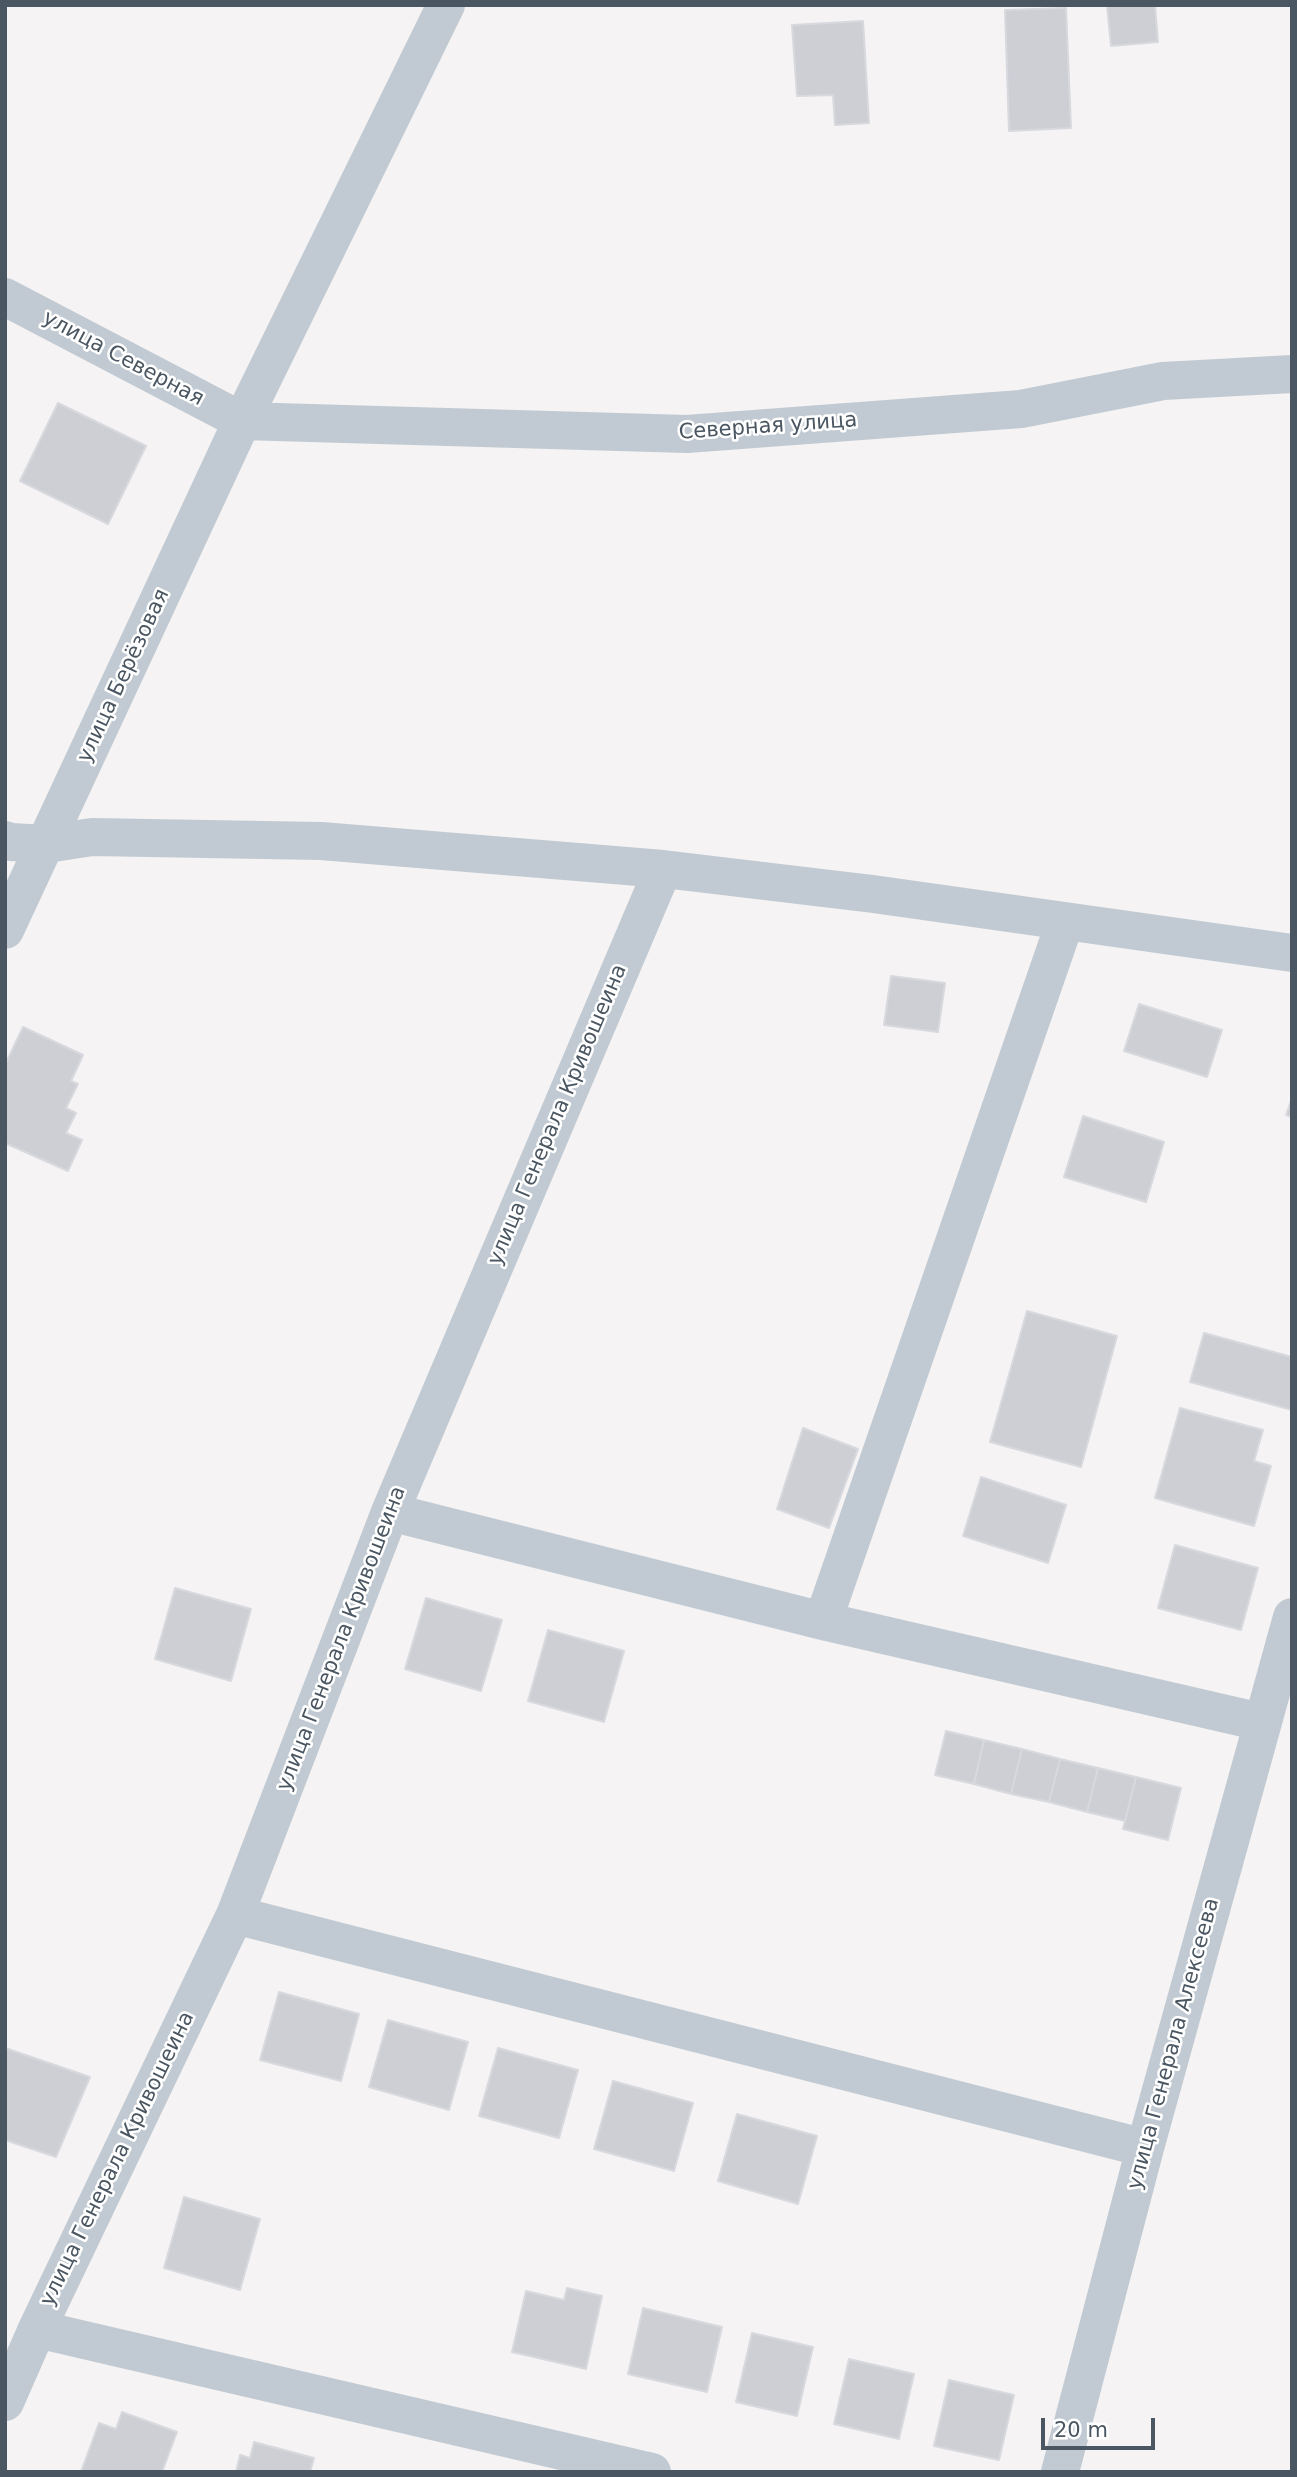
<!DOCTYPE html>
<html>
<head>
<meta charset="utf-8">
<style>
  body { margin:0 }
  #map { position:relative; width:1297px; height:2477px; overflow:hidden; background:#f5f3f3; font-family:"DejaVu Sans",sans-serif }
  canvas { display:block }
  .frame { position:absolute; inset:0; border:7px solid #4a5661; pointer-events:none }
  .scale { position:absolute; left:1041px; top:2418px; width:114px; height:32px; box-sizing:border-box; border:4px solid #4a5661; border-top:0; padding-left:9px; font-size:21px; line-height:24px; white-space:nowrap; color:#4a5661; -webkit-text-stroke:5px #fff; paint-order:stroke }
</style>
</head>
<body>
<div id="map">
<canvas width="1297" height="2477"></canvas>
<div class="frame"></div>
<div class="scale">20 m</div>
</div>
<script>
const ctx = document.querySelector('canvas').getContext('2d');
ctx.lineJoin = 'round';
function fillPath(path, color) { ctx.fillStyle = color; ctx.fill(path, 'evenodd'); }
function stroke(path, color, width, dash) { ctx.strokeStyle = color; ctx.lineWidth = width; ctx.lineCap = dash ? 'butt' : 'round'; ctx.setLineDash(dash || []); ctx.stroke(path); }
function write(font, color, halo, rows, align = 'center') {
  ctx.font = font + ' "DejaVu Sans",sans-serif'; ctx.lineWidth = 5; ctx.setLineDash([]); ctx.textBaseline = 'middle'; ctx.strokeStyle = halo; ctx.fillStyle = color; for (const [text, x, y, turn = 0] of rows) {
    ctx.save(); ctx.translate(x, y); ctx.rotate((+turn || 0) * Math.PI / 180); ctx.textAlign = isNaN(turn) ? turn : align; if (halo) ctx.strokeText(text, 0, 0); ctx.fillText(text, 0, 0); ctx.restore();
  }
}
const building = new Path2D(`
  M1107,5H1155L1158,42L1111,46Z
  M1066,8L1071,128L1009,131L1005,10Z
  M863,21L869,123L835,125L833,95L797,96L792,25Z
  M58,403L146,446L108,524L20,481Z
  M891,976L945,983L938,1032L884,1025Z
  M1139,1004L1222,1030L1207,1077L1124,1051Z
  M23,1027L83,1055L71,1081L78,1084L66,1108L76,1113L66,1133L82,1140L68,1171L5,1143V1065Z
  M1292,1098V1117L1286,1115Z
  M1083,1116L1164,1142L1146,1202L1064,1177Z
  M1027,1311L1117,1336L1081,1467L990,1442Z
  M1204,1333L1292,1357V1410L1190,1382Z
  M1180,1408L1263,1430L1254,1461L1271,1466L1254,1526L1155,1498Z
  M803,1428L858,1449L829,1528L777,1509Z
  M981,1477L1066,1505L1048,1563L963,1536Z
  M1175,1545L1258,1568L1241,1630L1158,1608Z
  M175,1588L251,1609L231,1681L155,1659Z
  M426,1598L502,1620L481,1691L405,1669Z
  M548,1630L624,1651L604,1722L528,1701Z
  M946,1731L984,1740L974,1784L935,1775Z
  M984,1740L1022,1749L1011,1794L974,1784Z
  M1022,1749L1060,1759L1049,1802L1011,1794Z
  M1060,1759L1098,1768L1087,1812L1049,1802Z
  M1098,1768L1136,1777L1125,1821L1087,1812Z
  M1136,1777L1181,1788L1168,1840L1123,1829Z
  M279,1992L359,2014L341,2081L260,2060Z
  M388,2020L468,2042L449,2110L369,2087Z
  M5,2048L90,2077L56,2157L5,2140Z
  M498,2048L578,2070L559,2138L479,2116Z
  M613,2081L693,2103L674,2171L594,2149Z
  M737,2114L817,2136L798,2204L718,2181Z
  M184,2197L260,2219L240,2290L164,2268Z
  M567,2288L602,2296L586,2369L512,2352L526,2291L564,2300Z
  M643,2308L722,2327L707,2392L628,2374Z
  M752,2333L813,2347L797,2416L736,2402Z
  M849,2359L914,2374L899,2439L834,2424Z
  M949,2380L1014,2395L999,2460L934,2446Z
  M122,2412L177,2432L162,2472H81L99,2423L116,2429Z
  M254,2442L314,2458L310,2472H236L240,2455L250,2458Z`);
fillPath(building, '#cdcfd5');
stroke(building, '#d7d9de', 2);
stroke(new Path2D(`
  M5,297L242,421L687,434L1021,409L1163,381L1292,374
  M5,840L11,842L47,844L92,837L321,841L663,869L873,894L1292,953
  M5,930L242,421L446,5
  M390,1512L823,1621L1261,1722
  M823,1621L1065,922
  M235,1915L1145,2148
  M37,2329L652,2472
  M5,2402L37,2329L235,1915L390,1512L663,869
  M1060,2472L1145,2148L1292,1617`), '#c1cad2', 38);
write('21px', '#4a5661', '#fff', [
  ["улица Северная",123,359,28],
  ["Северная улица",768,427,-4],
  ["улица Берёзовая",124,676,-65],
  ["улица Генерала Кривошеина",558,1115,-67],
  ["улица Генерала Кривошеина",342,1639,-69],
  ["улица Генерала Алексеева",1174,2044,-75],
  ["улица Генерала Кривошеина",118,2159,-64]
]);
</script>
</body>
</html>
